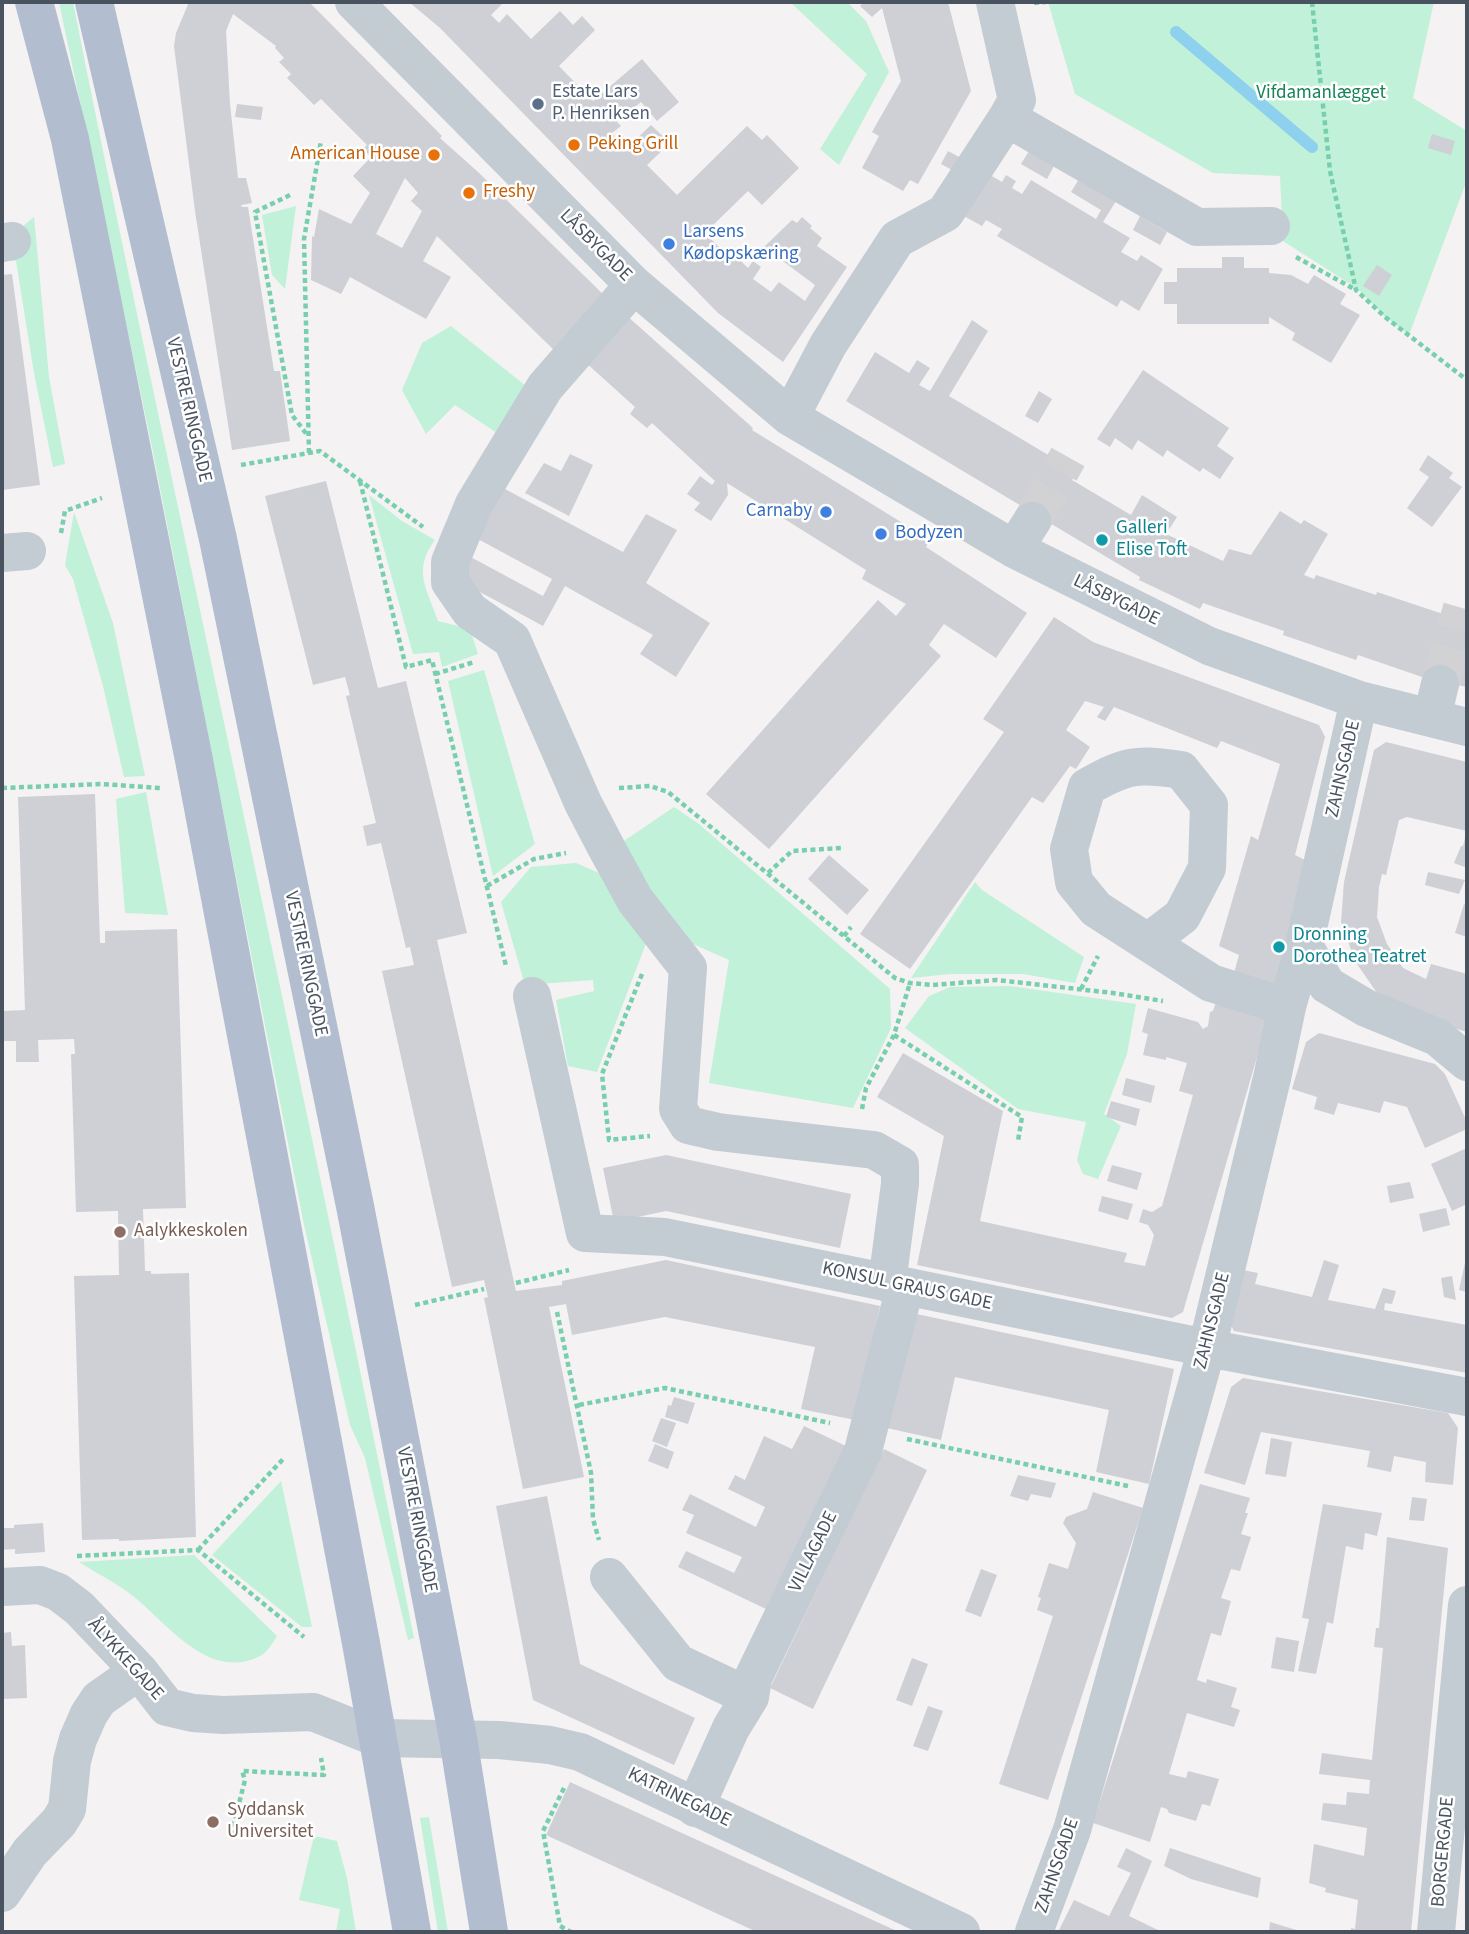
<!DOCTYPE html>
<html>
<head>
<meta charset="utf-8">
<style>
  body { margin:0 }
  #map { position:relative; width:1469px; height:1934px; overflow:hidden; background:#f4f2f2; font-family:"Source Sans 3",sans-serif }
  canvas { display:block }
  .frame { position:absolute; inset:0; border:4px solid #495360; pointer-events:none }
</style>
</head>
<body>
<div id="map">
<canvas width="1469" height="1934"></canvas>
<div class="frame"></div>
</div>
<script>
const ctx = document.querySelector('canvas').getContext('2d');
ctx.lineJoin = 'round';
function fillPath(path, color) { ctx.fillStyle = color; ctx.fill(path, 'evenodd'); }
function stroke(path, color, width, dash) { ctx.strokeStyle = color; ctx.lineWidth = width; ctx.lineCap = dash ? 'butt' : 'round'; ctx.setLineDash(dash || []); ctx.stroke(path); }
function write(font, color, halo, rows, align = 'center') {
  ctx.font = font + ' "Source Sans 3",sans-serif'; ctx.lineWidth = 5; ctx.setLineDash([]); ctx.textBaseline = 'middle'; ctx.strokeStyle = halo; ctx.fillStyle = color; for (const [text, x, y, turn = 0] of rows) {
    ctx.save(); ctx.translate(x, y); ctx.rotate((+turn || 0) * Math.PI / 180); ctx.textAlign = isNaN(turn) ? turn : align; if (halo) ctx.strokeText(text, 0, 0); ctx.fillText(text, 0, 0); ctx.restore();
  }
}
fillPath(new Path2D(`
  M59,2H73C113,205 157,407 200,610C273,952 346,1295 414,1638L408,1640L365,1458L350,1425L303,1220L152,447Z
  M790,2H847L866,21L889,72L839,165L820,149L867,74Z
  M1048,2H1434L1413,98L1467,131V180L1409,335L1385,317L1358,289L1283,241L1280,176L1213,173L1075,94Z
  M296,206L285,289L272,275L262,215Z
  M34,217L49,377L65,464L53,467L34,373L16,261L2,260L12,235Z
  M451,326L531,390L503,437L455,405L426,434L402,390L422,343Z
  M369,495L402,521L435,540C412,570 427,589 438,621L470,629L478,654L442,667L439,652L413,654Z
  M74,512L113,623L145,776L124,777L103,686L73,579L65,565Z
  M484,670L535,844L493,876L448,681Z
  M146,792L168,915L125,913L116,799Z
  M674,807L699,824L890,989L891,1028L853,1108L709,1083L729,960L673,935L621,843Z
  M576,863L606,876L650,933L597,1072L568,1066L556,1000L594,991L593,980L525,985L501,902L531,867Z
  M975,882L982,890L1084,957L1075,983L1023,974H950L911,978Z
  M1010,986L1136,1004L1127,1054L1104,1114L1121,1126L1098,1179L1083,1174L1077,1160L1086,1122L1018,1109L905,1028L929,996L950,987Z
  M281,1481L312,1627H302L212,1555Z
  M194,1555L277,1636C273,1642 267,1653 260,1656C209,1682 168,1624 133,1596C117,1583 96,1573 79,1562Z
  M429,1817L448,1932H438L420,1818Z
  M314,1836L337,1841L347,1878L356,1932H336L340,1909L299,1900Z`), '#c1f1d8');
stroke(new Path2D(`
  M1176,32L1312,147`), '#8ed1ee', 12);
fillPath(new Path2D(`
  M189,2H309L442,136L440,138L478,172L610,301L558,354L437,236L423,261L451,277L426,319L350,277L341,294L311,280L312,236L314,237L319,209L351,224L370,193L353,176L371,157L363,149L367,145L321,99L314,105L287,78L291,74L279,62L284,58L275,48L276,46L233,14L226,31L230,104L238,178H246L252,203L241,205L242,207H248L274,371H280L290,441L232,450L195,211L174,46L176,33ZM405,178L418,193L411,201L422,211L402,248L376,234Z
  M409,2H504L491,15L499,23L507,14L531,39L560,11L573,25L582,16L595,30L559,66L593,101L642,59L679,102L657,121L641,102L617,122L621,126L612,133L626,149L651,125L670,143L647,165L677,195L747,126L762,140L767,135L799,168L762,205L748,191L705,233L734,262L738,258L748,268L753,261L761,267L753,279L771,292L779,282L805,301L815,285L764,247L792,220L797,223L802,217L812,226L810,228L822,238L817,246L847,267L783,362L718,313L440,28Z
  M864,2H948L971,91L918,184L910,180L903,191L862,168L879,136L872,132L901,81L882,8L872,17L860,6Z
  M237,104L263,107L261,120L235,117Z
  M1432,134L1455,141L1451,155L1428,148Z
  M948,151L961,158L954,171L941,164Z
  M1029,151L1054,166L1047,179L1021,164Z
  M985,172L1002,182L1006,175L1016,181L1012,188L1022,194L1031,180L1096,219L1101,210L1071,192L1079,179L1116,201L1103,222L1130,238L1121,252L1137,261L1141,255L1163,269L1139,311L1121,300L1117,307L997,236L1002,229L986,220L982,226L960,214Z
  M1140,216L1167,232L1160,245L1133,230Z
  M1222,257H1244V268H1269V273L1291,275L1308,284L1314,275L1346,294L1340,304L1360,315L1331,363L1292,340L1295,333L1269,317V324H1177V304H1164V282H1177V268H1222Z
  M1377,265L1392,275L1379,296L1363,286Z
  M12,274L40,485L2,490V275Z
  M626,315L753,428L752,430L930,540L926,547L1027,613L996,658L944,624L929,645L941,656L769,849L706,794L878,600L896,616L906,604L862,579L866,570L727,483L728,495L711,521L694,510L700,503L687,494L700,476L712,485L715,481L652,423L647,428L630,414L635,407L584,361Z
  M972,320L988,331L949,396L1077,472L1072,480L1131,515L1142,495L1177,517L1166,534L1223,561L1229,549L1251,555L1280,511L1301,524L1304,520L1328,534L1304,575L1314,579L1316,575L1376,595L1377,592L1467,622V687L1428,679L1358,655L1356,660L1283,635L1284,631L1203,603L1200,609L1139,580L1140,577L846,401L875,352L909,373L917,360L930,368L919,385L930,391Z
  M1143,370L1229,428L1217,446L1234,458L1220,479L1203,468L1200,472L1167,450L1163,457L1138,440L1132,450L1115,438L1110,447L1097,439Z
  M1039,391L1052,399L1038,423L1025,416Z
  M570,454L593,465L569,516L525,493L544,463L561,471Z
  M1428,455L1453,473L1449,478L1462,487L1432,527L1407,508L1429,477L1419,470Z
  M326,481L378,688L406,681L467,933L437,940L516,1291L562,1285V1281L666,1260L880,1306L855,1420L801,1409L815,1347L665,1317L572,1335L566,1304L549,1307L584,1477L523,1489L484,1298L488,1297L484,1280L452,1287L382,971L414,965L410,947L406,948L381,843L367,846L363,826L376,823L346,696L350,695L345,677L313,685L265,496Z
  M503,488L623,552L646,514L677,530L646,583L710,623L676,677L640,654L653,635L565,586L543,626L467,585V555L543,596L552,579L476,538Z
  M1054,617L1093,642L1319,725L1325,737L1295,855L1313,864L1183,1312L1172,1318L917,1265L944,1136L877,1097L903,1053L1003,1111L980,1221L1127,1253L1124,1262L1145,1266L1154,1235L1148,1225L1139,1222L1143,1209L1152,1212L1162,1206L1193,1095L1179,1091L1187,1063L1166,1057V1060L1143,1055L1148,1034L1142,1032L1148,1008L1198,1022L1203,1029L1208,1026L1210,1012L1213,1011L1218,996L1227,998L1239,955L1219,946L1251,836L1258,840L1280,764L1221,741L1217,748L1114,707L1105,721L1097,717L1104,707L1085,701L1066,730L1090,747L1076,769L1070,766L1043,803L1032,797L910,969L860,934L1004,732L983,719Z
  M1386,742L1467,762V831L1407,817L1399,820L1386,875L1382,874L1379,887L1377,917L1387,944L1403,968L1426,979L1431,964L1467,974V1032L1416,1016L1379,996L1355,961L1341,922L1344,882L1374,750Z
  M95,794L100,943H105V931L177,929L186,1208L143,1209L145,1271H151V1274L189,1273L196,1537L119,1541V1539L82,1540L74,1276L119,1275L118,1211L76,1212L71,1054H75L74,1039L38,1040L39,1062H16V1041H4L3,1011L25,1010L18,797Z
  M1466,834H1467V868L1454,863L1461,846H1463Z
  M829,855L869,890L847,915L808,879Z
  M1428,872L1465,880L1459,894L1425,885Z
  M1464,904L1467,906V937L1455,933Z
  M1319,1033L1435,1064L1445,1074L1467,1122V1129L1425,1148L1407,1107L1384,1101L1380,1113L1338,1103L1334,1115L1314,1109L1317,1097L1292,1089L1306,1042Z
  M1126,1078L1155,1086L1151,1103L1122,1095Z
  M1111,1101L1140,1109L1136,1126L1106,1117Z
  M1467,1148V1204L1452,1211L1431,1164Z
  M666,1155L851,1194L840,1248L666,1211L614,1222L603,1168Z
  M1112,1165L1142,1173L1137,1190L1107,1181Z
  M1410,1182L1414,1198L1390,1203L1387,1186Z
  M1102,1196L1133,1204L1128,1220L1098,1211Z
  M1446,1208L1450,1225L1423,1232L1419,1214Z
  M1466,1258H1467V1292L1459,1290Z
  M1324,1260L1339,1265L1328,1300L1375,1309L1383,1288L1396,1291L1392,1304L1385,1303L1384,1310L1467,1325V1373L1234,1331L1227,1318L1243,1270L1258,1273L1255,1284L1312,1297Z
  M1452,1276L1456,1300L1444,1297L1441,1278Z
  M912,1313L1174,1369L1149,1484L1096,1472L1109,1410L955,1377L941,1440L887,1428Z
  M1243,1378L1448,1413L1458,1428L1453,1485L1425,1482L1426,1462L1394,1456L1391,1472L1367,1467L1370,1451L1261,1432L1245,1485L1204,1473L1231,1387Z
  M674,1397L695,1403L688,1424L665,1417L668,1405L671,1406Z
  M661,1418L676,1423L667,1447L652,1441Z
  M804,1426L846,1446L768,1610L678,1567L686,1551L734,1573L742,1557L686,1533L694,1515L682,1510L690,1494L756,1527L765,1507L728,1489L735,1475L745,1480L764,1436L792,1449Z
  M1271,1438L1292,1442L1286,1477L1265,1474Z
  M655,1444L674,1452L668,1469L648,1461Z
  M884,1449L927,1470L813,1709L770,1688Z
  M1018,1475L1056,1483L1051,1498L1031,1494L1028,1501L1010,1496Z
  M1200,1484L1250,1498L1245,1513H1248L1241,1534L1251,1537L1240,1571L1231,1569L1221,1598L1231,1601L1221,1636L1211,1633L1197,1680L1206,1683L1207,1679L1237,1688L1231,1707L1240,1710L1234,1727L1187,1713L1169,1774L1186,1778L1188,1771L1219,1779L1210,1806L1202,1804L1196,1821L1169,1813L1167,1809L1161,1807L1150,1842L1093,1823Z
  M1093,1492L1143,1508L1048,1800L999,1784L1053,1616L1037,1610L1041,1598L1038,1597L1049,1563L1068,1569L1076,1543L1063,1523L1066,1517L1087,1509Z
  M547,1496L580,1664L695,1718L674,1765L533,1700L496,1506Z
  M1412,1497L1427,1499L1424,1521L1409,1520Z
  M1323,1504L1382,1513L1377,1536L1365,1533L1363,1550L1346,1546L1333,1624L1327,1622L1316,1674L1298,1671L1309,1619L1302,1618Z
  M43,1523L45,1552L15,1554V1549L2,1550V1528H14V1525Z
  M1387,1537L1448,1548L1411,1932H1351V1928L1355,1929L1358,1900L1325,1892L1326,1888L1309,1883L1314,1844L1364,1856L1367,1828L1321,1820L1323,1803L1346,1805L1347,1792L1369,1794L1370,1780L1319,1774L1322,1753L1372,1760L1383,1648L1374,1647L1376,1628H1379Z
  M981,1569L997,1575L981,1617L965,1611Z
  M11,1632L12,1646L25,1645L27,1698L2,1699V1633Z
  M1276,1637L1299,1641L1294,1672L1271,1668Z
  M912,1658L928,1664L912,1706L896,1700Z
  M928,1706L943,1711L928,1751L913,1746Z
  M570,1782L899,1932H757L546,1835Z
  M1126,1848L1152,1861L1129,1916L1162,1932H1058L1074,1900L1109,1916L1131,1873L1117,1867Z
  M1170,1848L1261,1878L1258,1898L1191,1879L1164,1866Z
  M1270,1922L1303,1932H1269Z`), '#ced0d6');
stroke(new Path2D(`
  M1032,521L1068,457
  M1440,684L1462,608`), '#d2d2d5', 38, [38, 19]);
stroke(new Path2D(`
  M1312,2L1330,171L1356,290L1385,317L1467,380
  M1034,3L1046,2
  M290,195L255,212L292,415L308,436
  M1296,257L1356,290
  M309,453L304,239L321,141
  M241,465L320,451L423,527
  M360,481L406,667L432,660L506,966
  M61,533L65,511L102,498
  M435,674L474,662
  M2,788L102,784L160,788
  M619,788L650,786L668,792L895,978L910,983L933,985L997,980L1113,993L1163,1001
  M768,873L792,851L842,848
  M487,886L534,859L566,853
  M844,936L851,927
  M642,974L602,1074L609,1140L650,1136
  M1081,989L1098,956
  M894,1035L1022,1117L1018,1141
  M862,1109L866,1088L894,1035L910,983
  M516,1283L569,1270
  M415,1305L484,1289
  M557,1312L591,1473L593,1519L599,1540
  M579,1405L665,1388L830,1423
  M907,1439L1128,1486
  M198,1550L285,1457
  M77,1556L198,1550L304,1637
  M564,1788L543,1831L560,1926L571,1932
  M231,1835L245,1780L242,1771L324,1775L321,1758`), '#78cfad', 4.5, [5, 3.5]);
stroke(new Path2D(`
  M354,2L634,285L790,417L1014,549L1209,646L1359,700L1467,727
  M995,2L1017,100L1007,118
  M2,243L12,241
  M634,285L545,387L474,504L450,562V582L470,611L512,640L583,803L606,847L635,900L688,968L678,1109L688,1125L718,1132L874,1150L900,1165V1184L887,1283
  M790,417L828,345L897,239L945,213L1007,118L1197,227L1271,226
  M1014,549L1032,521
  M2,553L27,551
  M1432,718L1440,684
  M1148,942L1182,916L1207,868L1209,805L1181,770C1136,763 1126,765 1087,787L1069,849L1074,882L1096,909L1211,983L1287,1007
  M1304,946L1327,985L1366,1008L1437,1037L1467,1062
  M532,996L585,1233L665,1237L1207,1348L1467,1397
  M609,1577L678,1663L750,1697
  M2,1587L40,1585L58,1592L79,1608L139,1671L167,1707L193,1713L223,1715L313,1712L378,1738L499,1740L550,1745L580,1752L961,1932
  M695,1808L731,1728L750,1697L753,1678L863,1451L905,1287
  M2,1893L30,1852L59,1822L67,1809L72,1761L78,1739L89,1714L99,1699L139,1671
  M1034,1932L1072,1830L1207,1348L1272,1078L1287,1007L1304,946L1359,700
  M1436,1932L1467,1605`), '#c3cbd3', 38);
stroke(new Path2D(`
  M34,2L70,139L194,760L361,1643L412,1932
  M94,2L218,539L355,1206L458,1738L489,1932`), '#b2bed0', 38);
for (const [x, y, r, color] of [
  [538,104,7,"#5c6f8a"],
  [574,145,7,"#e8710a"],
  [434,155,7,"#e8710a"],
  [469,193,7,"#e8710a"],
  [669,244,7,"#3f7fe0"],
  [826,512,7,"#3f7fe0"],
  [881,534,7,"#3f7fe0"],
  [1102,540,7,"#0f9aa8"],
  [1279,947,7,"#0f9aa8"],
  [120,1232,7,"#8d6e63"],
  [213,1822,7,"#8d6e63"]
]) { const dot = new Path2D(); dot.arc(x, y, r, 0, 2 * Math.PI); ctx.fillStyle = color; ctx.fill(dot); stroke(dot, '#fff', 2.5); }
write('19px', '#4e5e75', '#fff', [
  ["Estate Lars",552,93],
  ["P. Henriksen",552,115]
], 'left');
write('19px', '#178458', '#fff', [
  ["Vifdamanlægget",1321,94]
]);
write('19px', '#c56008', '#fff', [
  ["Peking Grill",588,145],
  ["American House",420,155,"right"],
  ["Freshy",483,193]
], 'left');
write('19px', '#366cbe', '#fff', [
  ["Larsens",683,233],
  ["Kødopskæring",683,255],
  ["Carnaby",812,512,"right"],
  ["Bodyzen",895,534]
], 'left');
write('19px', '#495360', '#fff', [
  ["LÅSBYGADE",595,246,45],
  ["VESTRE RINGGADE",188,410,77],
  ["LÅSBYGADE",1116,601,26],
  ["ZAHNSGADE",1344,769,-77],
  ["VESTRE RINGGADE",305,964,78],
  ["KONSUL GRAUS GADE",907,1287,12],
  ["ZAHNSGADE",1213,1321,-76],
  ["VESTRE RINGGADE",416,1520,79],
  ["VILLAGADE",814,1552,-64],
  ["ÅLYKKEGADE",125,1660,48],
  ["KATRINEGADE",679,1798,26],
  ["BORGERGADE",1444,1852,-85],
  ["ZAHNSGADE",1058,1866,-71]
]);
write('19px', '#0d838f', '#fff', [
  ["Galleri",1116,529],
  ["Elise Toft",1116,551],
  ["Dronning",1293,936],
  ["Dorothea Teatret",1293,958]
], 'left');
write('19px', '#785e54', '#fff', [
  ["Aalykkeskolen",134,1232],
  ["Syddansk",227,1811],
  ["Universitet",227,1833]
], 'left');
</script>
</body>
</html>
